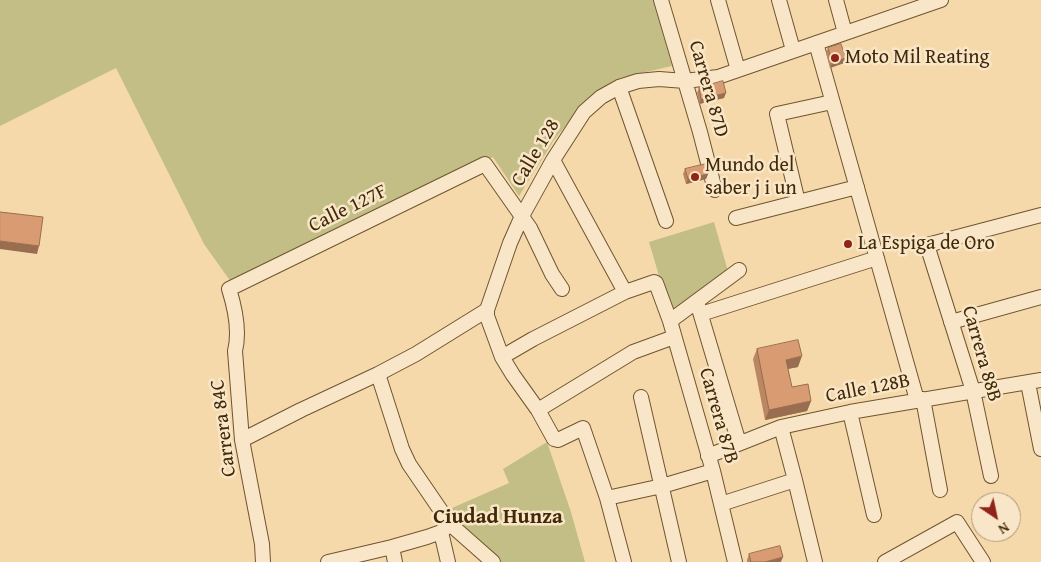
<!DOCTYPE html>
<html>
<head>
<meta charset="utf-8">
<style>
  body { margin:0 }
  #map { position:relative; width:1041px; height:562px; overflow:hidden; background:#f6d9aa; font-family:"Gentium Book Plus",serif }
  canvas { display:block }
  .north { position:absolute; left:971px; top:492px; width:50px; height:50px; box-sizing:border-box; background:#f9e6c8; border:1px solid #af9a7b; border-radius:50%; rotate:146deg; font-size:14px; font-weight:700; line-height:20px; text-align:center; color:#402907 }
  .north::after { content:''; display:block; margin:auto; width:18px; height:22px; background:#8f2418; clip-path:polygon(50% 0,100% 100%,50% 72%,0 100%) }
</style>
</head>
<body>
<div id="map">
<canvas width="1041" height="562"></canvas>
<div class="north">N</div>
</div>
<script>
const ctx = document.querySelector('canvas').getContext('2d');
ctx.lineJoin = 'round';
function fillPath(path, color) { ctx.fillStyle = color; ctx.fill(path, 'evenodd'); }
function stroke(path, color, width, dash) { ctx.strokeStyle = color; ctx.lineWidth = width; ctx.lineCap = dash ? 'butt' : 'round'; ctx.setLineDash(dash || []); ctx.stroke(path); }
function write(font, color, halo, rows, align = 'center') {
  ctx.font = font + ' "Gentium Book Plus",serif'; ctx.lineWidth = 5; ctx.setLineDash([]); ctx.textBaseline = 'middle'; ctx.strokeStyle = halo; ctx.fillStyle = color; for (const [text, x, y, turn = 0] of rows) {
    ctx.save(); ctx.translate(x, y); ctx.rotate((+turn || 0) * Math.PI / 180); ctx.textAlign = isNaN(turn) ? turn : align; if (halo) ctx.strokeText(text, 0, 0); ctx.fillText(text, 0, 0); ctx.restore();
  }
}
fillPath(new Path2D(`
  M0,0H653L672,66L620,78L585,102L554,140L519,196L493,157L236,289L204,244L116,68L0,126Z
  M714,222L729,275L671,316L649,242Z
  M547,442L571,512L585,562H501L455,520L452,508L509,483L503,469Z`), '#c2be85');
const minor = new Path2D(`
  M661,0L700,132L715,190
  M718,0L738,70
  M779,0L793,50
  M836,0L845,33
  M816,43L917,400
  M619,87L666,221
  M553,160L625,292
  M798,202L777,114L832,102
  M736,218L857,187
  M697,302L739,443
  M487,310V316L502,357L513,375L538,410L554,439L558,440L583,428L607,498L624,562
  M701,314L877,258
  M670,321L739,270
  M951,322L1041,297
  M502,357L533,339L625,292L654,282L656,283L670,321L713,471L735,562
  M378,374L402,449L409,464L450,524L493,562
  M1028,383L1041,449
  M641,397L679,562
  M923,399L940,490
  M538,410L633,352L674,337
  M850,412L874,515
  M781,427L795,480L815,562
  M242,440L301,410L378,374L416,354L487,310L510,243L522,216L553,160L584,112L601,97L619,87L638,81L659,79L685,81L718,77L941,0
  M708,456L781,427L850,412L1041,380
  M991,476L973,391L927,245L1041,215
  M607,498L662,486L713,471
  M721,504L795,480
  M441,532L448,562
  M392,547L395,562
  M263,562L262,544L242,440L235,351C240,331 235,308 229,289L485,164L530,228L552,274L562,289
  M328,562L392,547L427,537L441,532L450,524
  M885,562L957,522L983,562`);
stroke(minor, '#6e5530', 16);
stroke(minor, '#f9e6c8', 14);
fillPath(new Path2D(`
  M828,48L844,63L830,68L826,53Z
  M699,88L724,98L699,104L697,93Z
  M685,169L708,174L706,179L686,184L683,174Z
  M757,349L798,367L788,369L792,387L811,401L807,411L765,420L753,359Z
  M749,554L781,562H747V560Z`), '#bb8662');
fillPath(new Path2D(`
  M846,58L844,63L830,68L832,62Z
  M726,93L724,98L699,104L701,99Z
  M708,174L706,179L686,184L688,179Z
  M0,241L39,246L37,254L0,249Z
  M802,356L798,367L782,370L786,360Z
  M811,401L807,411L765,420L769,410Z
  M783,557L781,562H765Z`), '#986d50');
const building = new Path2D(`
  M841,44L846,58L832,62L828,48Z
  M723,81L726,93L701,99L699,88Z
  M706,164L708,174L688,179L685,169Z
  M0,212L43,217L39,246L0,241Z
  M798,340L802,356L786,360L792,387L808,384L811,401L769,410L757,349Z
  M780,546L783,557L765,562H751L749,554Z`);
fillPath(building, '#d99c72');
stroke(building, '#986d50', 1);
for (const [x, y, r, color] of [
  [835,58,5,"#8f2418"],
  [695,177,5,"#8f2418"],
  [848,244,5,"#8f2418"]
]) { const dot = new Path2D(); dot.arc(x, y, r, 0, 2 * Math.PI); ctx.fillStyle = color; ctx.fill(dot); stroke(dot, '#f9e6c8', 2); }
write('20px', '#402907', '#f9e6c8', [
  ["Moto Mil Reating",845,58],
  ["Mundo del",705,166],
  ["saber j i un",705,189],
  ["La Espiga de Oro",858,244]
], 'left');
write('20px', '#402907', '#f9e6c8', [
  ["Carrera 87D",708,89,74],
  ["Calle 128",536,153,-59],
  ["Calle 127F",348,209,-26],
  ["Carrera 88B",981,354,74],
  ["Calle 128B",868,389,-11],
  ["Carrera 87B",718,416,74],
  ["Carrera 84C",224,428,-97]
]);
write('bold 21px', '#402907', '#f9e6c8', [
  ["Ciudad Hunza",498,518]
]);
</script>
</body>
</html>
